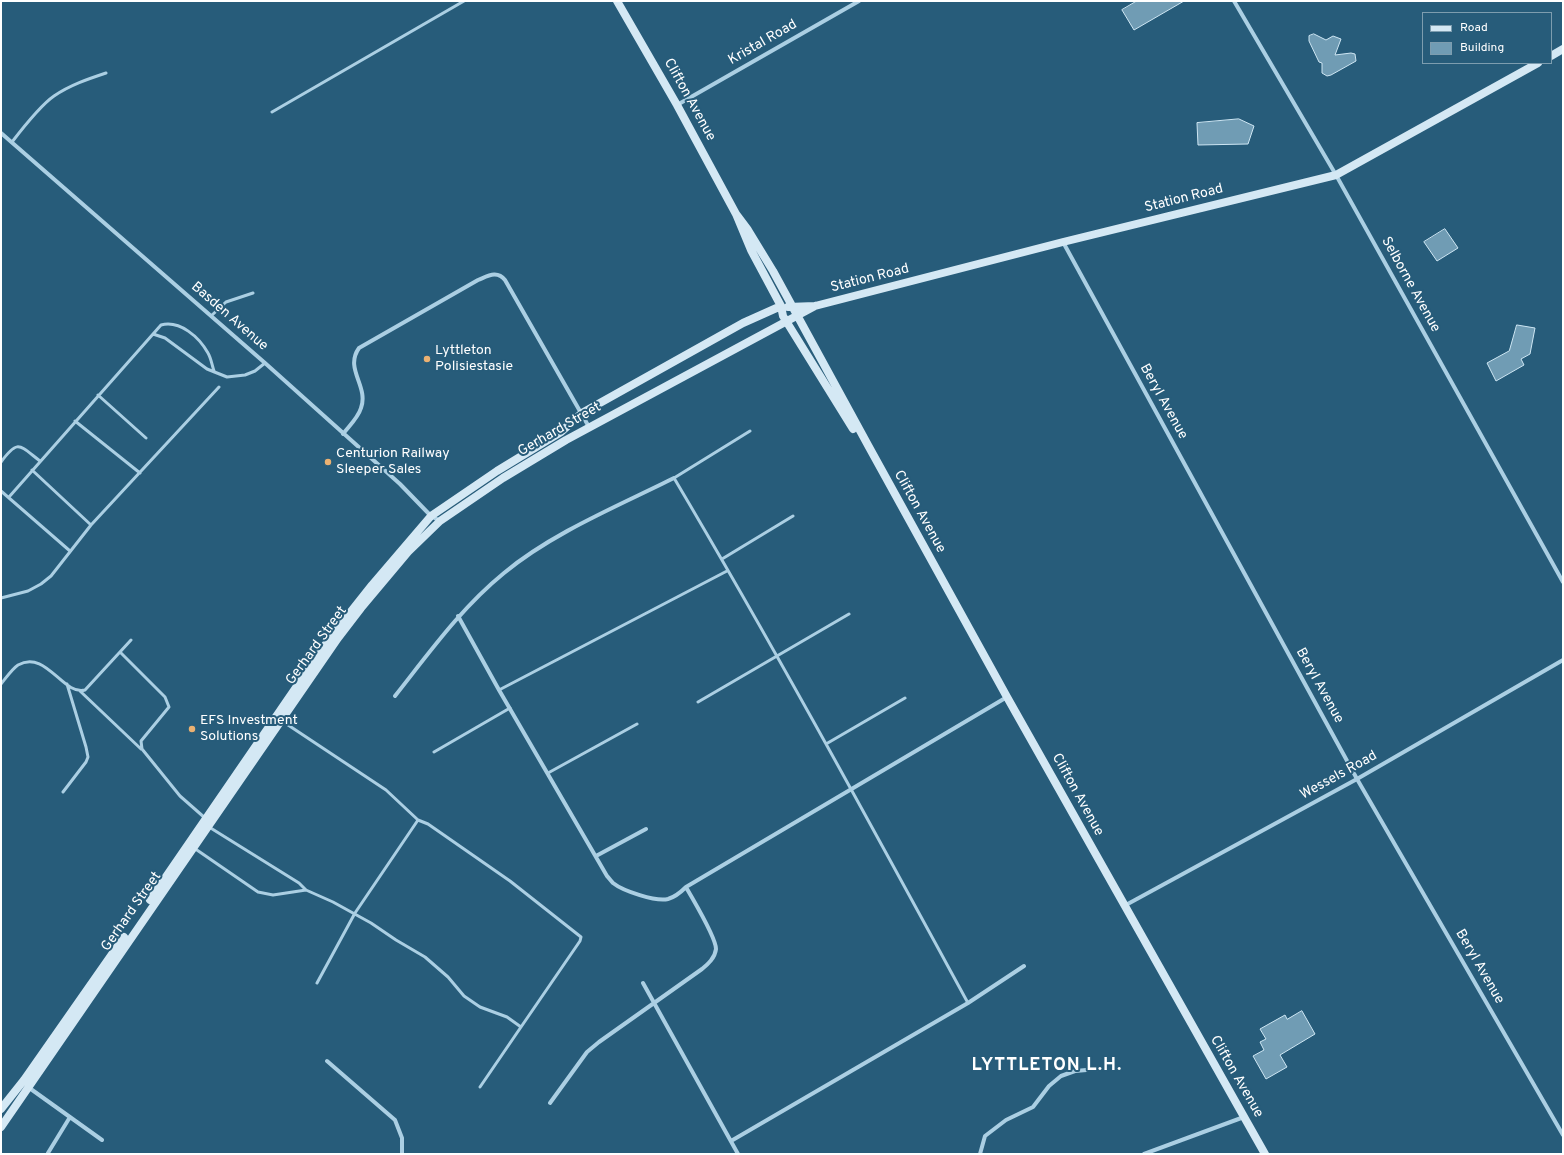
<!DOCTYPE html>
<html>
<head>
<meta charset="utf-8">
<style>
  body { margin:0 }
  #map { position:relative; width:1564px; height:1155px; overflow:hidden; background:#275c7a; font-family:Overpass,sans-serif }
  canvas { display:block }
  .frame { position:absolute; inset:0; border:2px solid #fff; pointer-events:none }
  .legend { position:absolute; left:1422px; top:12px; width:130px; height:52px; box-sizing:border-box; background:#275c7a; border:1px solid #7d9daf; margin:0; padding:5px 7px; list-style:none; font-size:12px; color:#fff }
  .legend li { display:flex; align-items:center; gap:8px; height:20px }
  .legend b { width:20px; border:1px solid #7d9daf }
</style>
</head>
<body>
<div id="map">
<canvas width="1564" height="1155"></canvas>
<div class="frame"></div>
<ul class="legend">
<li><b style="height:5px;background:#d4e8f4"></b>Road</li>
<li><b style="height:11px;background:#709cb4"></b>Building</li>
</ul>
</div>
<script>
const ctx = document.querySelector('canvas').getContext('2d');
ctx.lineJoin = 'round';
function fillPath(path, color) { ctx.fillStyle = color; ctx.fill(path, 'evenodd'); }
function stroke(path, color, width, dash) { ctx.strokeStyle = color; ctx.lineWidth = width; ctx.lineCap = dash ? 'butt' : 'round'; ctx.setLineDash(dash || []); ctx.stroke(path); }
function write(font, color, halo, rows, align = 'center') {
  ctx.font = font + ' Overpass,sans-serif'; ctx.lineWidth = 4; ctx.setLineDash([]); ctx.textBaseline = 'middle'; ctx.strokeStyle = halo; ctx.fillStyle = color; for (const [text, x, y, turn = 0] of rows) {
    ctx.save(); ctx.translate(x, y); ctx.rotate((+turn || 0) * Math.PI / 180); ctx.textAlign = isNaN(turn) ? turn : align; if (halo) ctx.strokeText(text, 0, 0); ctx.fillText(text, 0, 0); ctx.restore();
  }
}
const building = new Path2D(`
  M1137,1H1184L1134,30L1122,10Z
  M1314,34L1326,40L1333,36L1341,39L1335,55L1351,53L1355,54L1356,61L1331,75L1327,76L1322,73V63L1319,62L1309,41V36Z
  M1239,119L1254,126L1248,144L1198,145L1197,123Z
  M1445,229L1458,248L1437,261L1424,242Z
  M1517,325L1535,328L1530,354L1521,359L1524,365L1496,381L1487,363L1509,351Z
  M1302,1011L1315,1034L1280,1055L1287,1067L1266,1079L1253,1056L1264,1050L1260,1042L1266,1039L1260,1029L1285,1015L1287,1019Z`);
fillPath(building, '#709cb4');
stroke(building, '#cee6f3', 1);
stroke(new Path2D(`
  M272,112L464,1
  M12,142C22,129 41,105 54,96C70,85 88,79 106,73
  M211,316L226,302L253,293
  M153,334L165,338L207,369L227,377L245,375L255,371L265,363
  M98,395L146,438
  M75,421L140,473
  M750,431L674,478C776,650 872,827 968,1003
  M1,462C18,439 19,445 40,461
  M32,470L91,525
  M1,491L70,551
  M9,497L161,325C180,320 199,337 208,353C211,358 212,365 214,371
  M722,559L793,516
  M1,598L28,591L41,584L51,576L91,525L219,387
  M120,652L165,697L169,707L141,741L142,749L180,796L205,818
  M1,684C6,678 12,669 18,665C46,649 63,696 85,690L131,640
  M499,690L727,571
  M80,691L141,749
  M698,702L849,614
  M282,721L386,790L418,820
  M826,744L905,698
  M434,752L510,708
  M548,773L637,724
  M63,792L86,762L88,757L86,747L67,684
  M209,827L299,883L306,890L333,902L371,923L396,940L425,957L448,977L464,996L480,1007L507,1017L521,1027L580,941L581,937L510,881L428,824L418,820L355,913L317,983
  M194,848L258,892L273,895L306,890
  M480,1087L521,1027`), '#abcfe3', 3);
stroke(new Path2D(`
  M1234,1L1336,175L1563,582
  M677,105L859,1
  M1,133L265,363L400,484L431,516L440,521
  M1063,242L1357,779L1563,1135
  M343,434C349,426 358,418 361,408C369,386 344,369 359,348L478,280C488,276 497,270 505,280L589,427
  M458,616L499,690L607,876C609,878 611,881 613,883C623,891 656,902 668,899C675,897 681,892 686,887L1007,697
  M395,696C429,653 461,608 504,573C552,533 618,506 674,478
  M596,856L646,829
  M1124,906L1357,779L1563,660
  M643,983L738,1154
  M327,1061L395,1120L402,1138V1154
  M28,1087L102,1140
  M550,1103L587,1052L599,1042L702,969C708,964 715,958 716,949C716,937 693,900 686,887
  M731,1141L968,1003L1024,966
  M48,1153L70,1117
  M980,1154L985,1136L1006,1120L1033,1107L1049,1086L1061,1076L1075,1071L1098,1069
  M1144,1154L1244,1117`), '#abcfe3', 4);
stroke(new Path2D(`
  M617,1L677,105L736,214L751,250L781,306L783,316L853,429
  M1551,56L1563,49
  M736,214L748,230L773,271L869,447L1007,697L1265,1154
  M788,307L815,306L1063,242L1336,175L1538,63
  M150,900L330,638L372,585L431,516L497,471L561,432L582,413L743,323L781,306
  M1,1109L24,1080L124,937
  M1,1127L338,638L361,608L408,552L440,521L503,478L566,440L815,306`), '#d4e8f4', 8);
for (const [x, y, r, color] of [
  [427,359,4,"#ebb172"],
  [328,462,4,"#ebb172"],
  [192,729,4,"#ebb172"]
]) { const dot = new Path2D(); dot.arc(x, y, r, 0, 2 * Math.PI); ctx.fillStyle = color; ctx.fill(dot); stroke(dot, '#275c7a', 1.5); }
write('14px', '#fff', '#275c7a', [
  ["Kristal Road",763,43,-30],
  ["Clifton Avenue",689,100,61],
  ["Station Road",1184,199,-14],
  ["Station Road",870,279,-14],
  ["Selborne Avenue",1410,285,61],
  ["Basden Avenue",229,317,41],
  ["Beryl Avenue",1163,402,61],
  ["Gerhard Street",560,430,-30],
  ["Clifton Avenue",919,512,61],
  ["Gerhard Street",317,646,-54],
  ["Beryl Avenue",1319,686,61],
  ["Wessels Road",1339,776,-29],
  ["Clifton Avenue",1077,795,61],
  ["Gerhard Street",132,912,-55],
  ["Beryl Avenue",1479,967,60],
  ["Clifton Avenue",1236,1077,60]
]);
write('14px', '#fff', '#275c7a', [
  ["Lyttleton",435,351],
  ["Polisiestasie",435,367],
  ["Centurion Railway",336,454],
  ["Sleeper Sales",336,470],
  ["EFS Investment",200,721],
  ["Solutions",200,737]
], 'left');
ctx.letterSpacing = '1px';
write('bold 18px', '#fff', '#275c7a', [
  ["LYTTLETON L.H.",1047,1066]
]);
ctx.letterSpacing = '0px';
</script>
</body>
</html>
